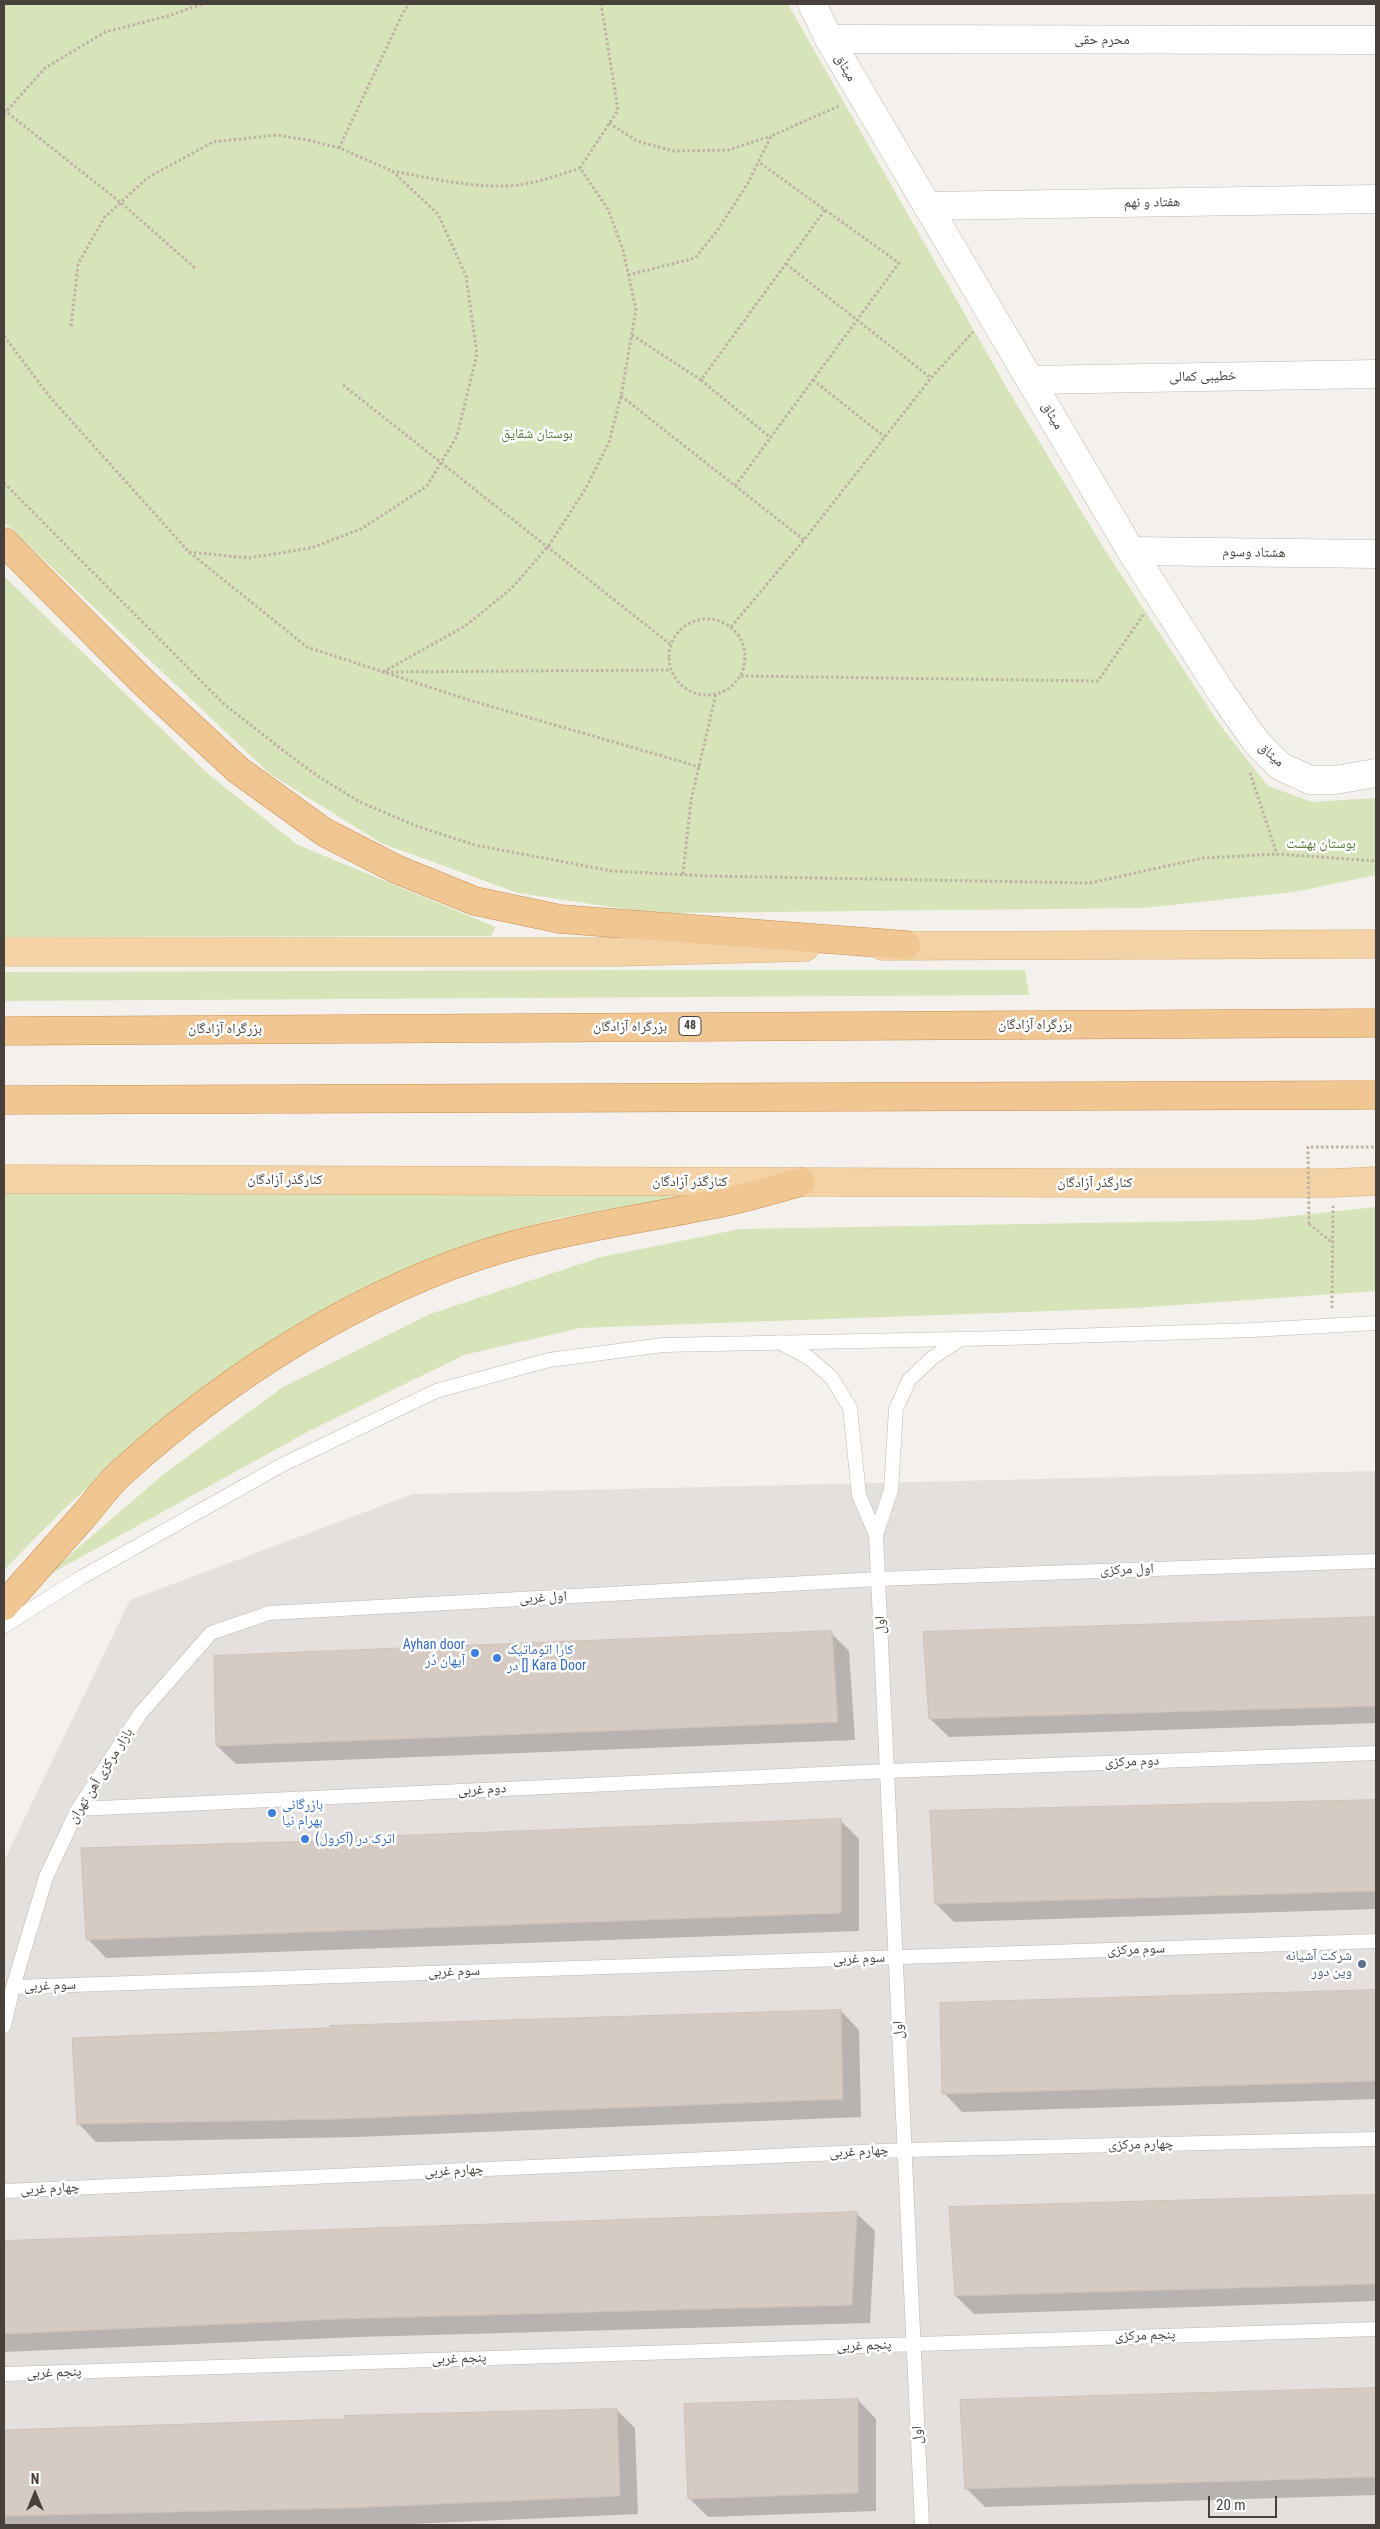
<!DOCTYPE html>
<html>
<head>
<meta charset="utf-8">
<style>
  body { margin:0 }
  #map { position:relative; width:1380px; height:2529px; overflow:hidden; background:#f4f1ec; font-family:"Roboto Condensed",sans-serif }
  canvas { display:block }
  .frame { position:absolute; inset:0; border:5px solid #48413b; pointer-events:none }
  .north { position:absolute; left:10px; top:2469px; width:50px; height:50px; -webkit-text-stroke:4px #fff; paint-order:stroke; rotate:0deg; font-size:14px; font-weight:700; line-height:20px; text-align:center; color:#48413b }
  .north::after { content:''; display:block; margin:auto; width:18px; height:22px; background:#48413b; clip-path:polygon(50% 0,100% 100%,50% 72%,0 100%) }
  .scale { position:absolute; left:1208px; top:2496px; width:69px; height:22px; box-sizing:border-box; border:2px solid #48413b; border-top:0; padding-left:6px; font-size:15px; line-height:18px; white-space:nowrap; color:#48413b; -webkit-text-stroke:4px #fff; paint-order:stroke }
</style>
</head>
<body>
<div id="map">
<canvas width="1380" height="2529"></canvas>
<div class="frame"></div>
<div class="north">N</div>
<div class="scale">20 m</div>
</div>
<script>
const ctx = document.querySelector('canvas').getContext('2d');
ctx.lineJoin = 'round';
function fillPath(path, color) { ctx.fillStyle = color; ctx.fill(path, 'evenodd'); }
function stroke(path, color, width, dash) { ctx.strokeStyle = color; ctx.lineWidth = width; ctx.lineCap = dash ? 'butt' : 'round'; ctx.setLineDash(dash || []); ctx.stroke(path); }
function write(font, color, halo, rows, align = 'center') {
  ctx.font = font + ' "Roboto Condensed","Noto Naskh Arabic",sans-serif'; ctx.lineWidth = 5; ctx.setLineDash([]); ctx.textBaseline = 'middle'; ctx.strokeStyle = halo; ctx.fillStyle = color; for (const [text, x, y, turn = 0] of rows) {
    ctx.save(); ctx.translate(x, y); ctx.rotate((+turn || 0) * Math.PI / 180); ctx.textAlign = isNaN(turn) ? turn : align; if (halo) ctx.strokeText(text, 0, 0); ctx.fillText(text, 0, 0); ctx.restore();
  }
}
fillPath(new Path2D(`
  M1376,1471V2525H4V1861L130,1600L413,1494Z`), '#e4e0dd');
fillPath(new Path2D(`
  M4,4H788L1008,390L1103,547L1220,725L1268,786L1312,802L1376,798V875L1294,892L1143,908L674,913L631,910L518,893L381,843L270,774L4,522Z
  M4,576L208,774L298,845L496,927L491,936L4,937Z
  M658,970H1025L1029,995L4,1001V972Z
  M710,1192L558,1218L484,1239L412,1268L110,1467L63,1510L4,1570V1193Z
  M1376,1207V1291L1135,1308L580,1328L464,1355L311,1430L43,1578L165,1473L283,1387L430,1314L601,1257L740,1229L1254,1220Z`), '#d7e4ba');
fillPath(new Path2D(`
  M1376,1618V1723L949,1737L930,1719L924,1633Z
  M831,1633L849,1651L855,1740L236,1764L217,1746Z
  M1376,1801V1909L954,1922L936,1904L931,1813Z
  M841,1821L859,1839V1931L106,1958L88,1939L324,1842Z
  M1376,1992V2099L962,2112L944,2093L942,2004Z
  M841,2011L859,2030L861,2117L357,2137L96,2142L78,2123Z
  M1376,2196V2301L974,2314L956,2296L950,2209Z
  M856,2213L875,2231L870,2323L358,2337L4,2352V2242Z
  M1376,2389V2495L985,2507L966,2488L961,2401Z
  M858,2400L876,2419V2511L708,2517L690,2499Z
  M617,2410L635,2428L638,2514L388,2525H4V2431Z`), '#0003');
const building = new Path2D(`
  M1376,1617V1706L929,1719L923,1632Z
  M832,1631L838,1722L216,1746L214,1656Z
  M1376,1800V1891L935,1904L930,1811Z
  M841,1819V1913L86,1940L81,1848L322,1841V1839Z
  M1376,1990V2081L942,2094L940,2003Z
  M841,2010L843,2099L338,2119L77,2124L72,2038L330,2028V2026Z
  M1376,2195V2284L955,2296L949,2207Z
  M857,2212L852,2305L339,2319L4,2334V2241Z
  M1376,2388V2477L965,2489L960,2400Z
  M858,2399V2493L688,2499L684,2404Z
  M617,2409L620,2496L347,2508L4,2516V2430L344,2419V2416Z`);
fillPath(building, '#d5cbc3');
stroke(building, '#cfc2b7', 1);
const service = new Path2D(`
  M779,1342L808,1357L832,1378L850,1408L859,1495L876,1535L922,2525
  M876,1535L891,1490L896,1409L909,1380L932,1358L961,1339
  M4,1626L82,1577L282,1465L436,1391L549,1360L663,1345L1007,1338L1252,1330L1376,1323
  M78,1809L887,1771L1376,1753
  M13,1987L1376,1941
  M4,2026L13,1987L46,1877L78,1809L140,1714L211,1633L269,1613L878,1579L1376,1561
  M4,2191L905,2150L1376,2139
  M4,2374L1376,2329`);
const minor = new Path2D(`
  M829,39L1376,40
  M927,206L1376,199
  M1031,380L1376,374
  M1131,551L1376,554`);
const tertiary = new Path2D(`
  M812,4L829,39L1131,551L1223,695L1257,743L1280,766L1310,780H1335L1376,773`);
const primary = new Path2D(`
  M883,946L1376,944
  M4,952H617L805,947
  M4,1179L1085,1183H1334L1376,1181`);
const trunk = new Path2D(`
  M4,542L143,682L238,770L324,832L396,869L475,901L560,919L906,945
  M4,1031L1376,1023
  M4,1100L1376,1095
  M4,1606C29,1577 55,1548 81,1519C94,1504 106,1487 121,1473C226,1377 363,1290 500,1249C569,1229 640,1219 710,1205C741,1200 771,1190 801,1182`);
stroke(service, '#bfb7b0', 15);
stroke(minor, '#bfb7b0', 29);
stroke(tertiary, '#bfb7b0', 29);
stroke(primary, '#d7ad77', 29);
stroke(trunk, '#cd8d4e', 29);
stroke(new Path2D(`
  M4,110L120,202L196,269
  M4,114L45,68L105,32L168,16L202,4
  M609,123L637,141L673,151L728,150L771,136
  M339,148L403,13L409,4
  M392,171C429,178 468,187 506,186C532,185 556,176 580,168
  M786,264L931,378
  M628,275L695,258L717,231L748,183L771,136L841,105
  M71,326L78,264L104,218L147,178L213,142L276,135L307,140L339,148L392,171L438,214L466,276L477,354L457,436L427,486L361,529L311,548L249,558L189,552
  M632,335L701,380L825,210
  M4,336L49,396L189,552L307,647L472,701L700,767
  M701,380L771,438
  M813,380L885,437
  M343,385L670,644
  M621,396L804,540
  M4,483L224,704L285,752L319,777L360,802L419,827L475,845L612,871L707,876L1090,883L1203,858L1277,854
  M735,486L899,263L760,163
  M669 657a38 38 0 1 1 76 0a38 38 0 1 1-76 0Z
  M731,627L804,540L931,378L973,332
  M383,672L465,626L511,589L550,544L586,488L609,442L621,396L636,310L623,250L608,209L580,168L618,110L601,4
  M386,672L671,670
  M741,676L1098,681L1143,615
  M1250,773L1277,854L1376,861
  M683,874L691,800L716,694
  M1309,1224L1333,1243
  M1332,1308L1333,1206`), '#bfb1a3', 3, [2.5, 2.5]);
stroke(service, '#fff', 14);
stroke(minor, '#fff', 28);
stroke(tertiary, '#fff', 28);
stroke(primary, '#f3d3a6', 28);
stroke(trunk, '#f0c692', 28);
stroke(new Path2D(`
  M1309,1224L1308,1147H1376`), '#bfb1a3', 3, [2.5, 2.5]);
for (const [x, y, r, color] of [
  [475,1653,5,"#3f7fe0"],
  [497,1658,5,"#3f7fe0"],
  [272,1813,5,"#3f7fe0"],
  [305,1839,5,"#3f7fe0"],
  [1362,1964,5,"#5c6f8a"]
]) { const dot = new Path2D(); dot.arc(x, y, r, 0, 2 * Math.PI); ctx.fillStyle = color; ctx.fill(dot); stroke(dot, '#fff', 2); }
for (const [x, y, w] of [
  [690,1026,22]
]) { const box = new Path2D(); box.roundRect(x - w / 2, y - 9.5, w, 19, 4); ctx.fillStyle = '#fff'; ctx.fill(box); stroke(box, '#48413b', 1); }
write('bold 12px', '#48413b', null, [
  ["48",690,1026]
]);
write('14px', '#48413b', '#fff', [
  ["محرم حقی",1102,40],
  ["میثاق",845,68,60],
  ["هفتاد و نهم",1152,203,-1],
  ["خطیبی کمالی",1203,377,-1],
  ["میثاق",1052,416,60],
  ["هشتاد وسوم",1254,553,1],
  ["میثاق",1271,755,43],
  ["بزرگراه آزادگان",1035,1025],
  ["بزرگراه آزادگان",630,1027],
  ["بزرگراه آزادگان",225,1029],
  ["کنارگذر آزادگان",285,1180],
  ["کنارگذر آزادگان",690,1182],
  ["کنارگذر آزادگان",1095,1183],
  ["اول مرکزی",1127,1570,-2],
  ["اول غربی",543,1598,-3],
  ["اول",881,1625,-93],
  ["دوم مرکزی",1132,1762,-2],
  ["بازار مرکزی آهن تهران",101,1776,-58],
  ["دوم غربی",482,1790,-3],
  ["سوم مرکزی",1136,1950,-2],
  ["سوم غربی",859,1959,-2],
  ["سوم غربی",454,1972,-2],
  ["سوم غربی",50,1986,-2],
  ["اول",899,2030,-93],
  ["چهارم مرکزی",1141,2145,-1],
  ["چهارم غربی",859,2152,-3],
  ["چهارم غربی",454,2171,-3],
  ["چهارم غربی",50,2189,-3],
  ["پنجم مرکزی",1145,2336,-2],
  ["پنجم غربی",864,2346,-2],
  ["پنجم غربی",459,2359,-2],
  ["پنجم غربی",54,2373,-2],
  ["اول",918,2435,-93]
]);
write('14px', '#557433', '#fff', [
  ["بوستان شقایق",537,434],
  ["بوستان بهشت",1321,844]
]);
write('14px', '#366cbe', '#fff', [
  ["Ayhan door",465,1645,"right"],
  ["آیهان دٌر",465,1661,"right"],
  ["کارا اتوماتیک",507,1650],
  ["در [] Kara Door",507,1666],
  ["بازرگانی",282,1805],
  ["بهرام نیا",282,1821],
  ["اترک در (آکرول)",315,1839]
], 'left');
write('14px', '#4e5e75', '#fff', [
  ["شرکت آشیانه",1352,1956],
  ["وین دور",1352,1972]
], 'right');
</script>
</body>
</html>
